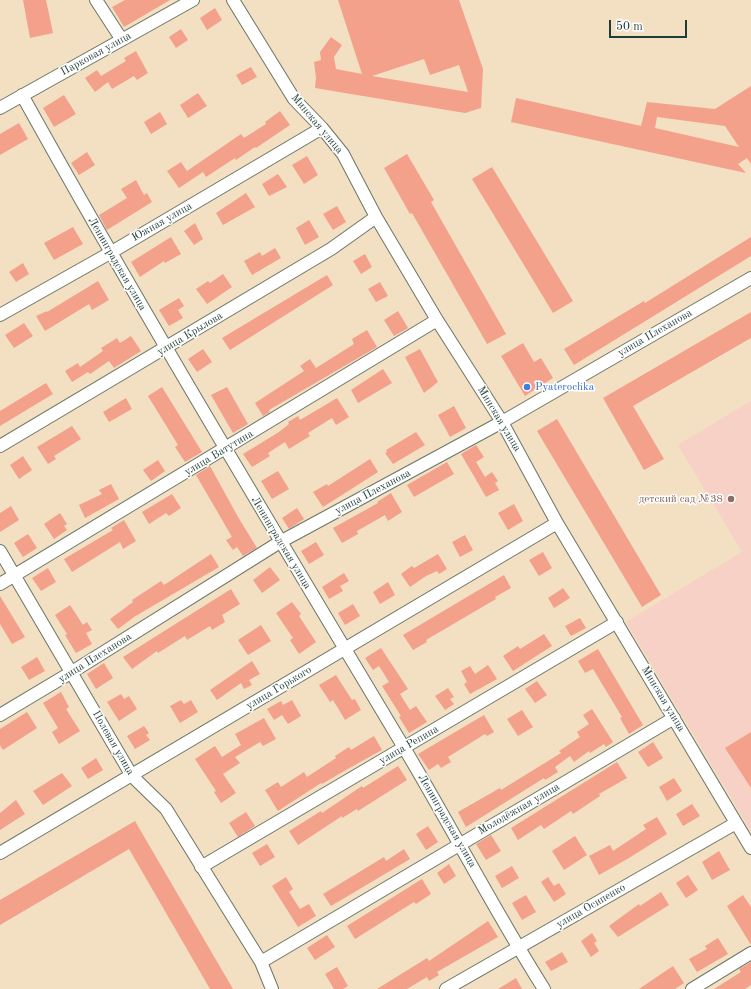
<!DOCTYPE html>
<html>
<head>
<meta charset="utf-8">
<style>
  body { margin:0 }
  #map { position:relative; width:751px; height:989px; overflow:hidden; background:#f3dfc2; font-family:"Old Standard TT",serif }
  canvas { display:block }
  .scale { position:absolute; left:609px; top:20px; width:78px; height:18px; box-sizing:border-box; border:2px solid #1f3d34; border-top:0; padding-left:5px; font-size:12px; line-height:14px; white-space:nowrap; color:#1f3d34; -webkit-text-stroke:3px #fff; paint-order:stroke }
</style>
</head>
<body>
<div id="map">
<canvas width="751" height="989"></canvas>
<div class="scale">50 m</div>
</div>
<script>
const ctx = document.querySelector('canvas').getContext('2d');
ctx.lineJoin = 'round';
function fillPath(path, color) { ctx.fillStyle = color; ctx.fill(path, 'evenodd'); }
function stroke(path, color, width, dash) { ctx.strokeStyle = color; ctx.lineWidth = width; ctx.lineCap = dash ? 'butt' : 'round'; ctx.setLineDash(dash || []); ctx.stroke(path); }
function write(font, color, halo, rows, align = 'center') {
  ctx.font = font + ' "Old Standard TT",serif'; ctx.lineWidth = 3; ctx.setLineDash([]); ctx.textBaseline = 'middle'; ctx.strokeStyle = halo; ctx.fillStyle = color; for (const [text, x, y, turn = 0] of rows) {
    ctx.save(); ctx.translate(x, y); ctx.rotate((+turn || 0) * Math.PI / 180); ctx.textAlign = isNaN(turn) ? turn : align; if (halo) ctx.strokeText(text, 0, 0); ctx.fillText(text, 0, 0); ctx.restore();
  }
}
fillPath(new Path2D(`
  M751,401V831L626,622L742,552L678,445Z`), '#f7d1c6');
fillPath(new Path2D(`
  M23,0H46L53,33L30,38Z
  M125,0H170L124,27L112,7Z
  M338,0H459L483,69L481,108L465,113L315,88L316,78L314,62L321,60L320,52L331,37L342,45L334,57L336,69L362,74ZM424,59L430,75L459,65L468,92L372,76Z
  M215,8L222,20L207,30L200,18Z
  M181,29L188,40L176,48L169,37Z
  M136,51L148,73L137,80L134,76L112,89L108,82L95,92L85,78L97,70L101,76L126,61L124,58Z
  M251,67L257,77L242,85L236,75Z
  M751,86V164L747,158L738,164L746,173L511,122L516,98L641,126L647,102L715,109ZM657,117L725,126L739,147L655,128Z
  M198,93L207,106L188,118L180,105Z
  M64,95L76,114L54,127L43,108Z
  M280,111L290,125L256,148L255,147L236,160L235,158L206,177L203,172L179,188L167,171L181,162L187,171L241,134L244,138L266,124L265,122Z
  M160,112L167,124L151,134L144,122Z
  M19,123L28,139L0,155V134Z
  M87,152L95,165L79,175L71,163Z
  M407,154L434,200L431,202L506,334L487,344L412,213L410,214L384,168Z
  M307,156L318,175L304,184L292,165Z
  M492,167L573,301L553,313L472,179Z
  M278,174L287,187L269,196L262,184Z
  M136,180L144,195L147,193L152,202L107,230L99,215L127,198L121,189Z
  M246,193L255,207L223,225L216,213Z
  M337,206L346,222L333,230L323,214Z
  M309,220L319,237L305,245L296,228Z
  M195,223L203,239L194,245L184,231Z
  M73,227L83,244L54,260L44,243Z
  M171,237L181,254L165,263L164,261L140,277L131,262Z
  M751,237V256L574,365L564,349L644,301L645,303Z
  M275,248L281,258L252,275L244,261L260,252L262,256Z
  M365,254L372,267L361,274L353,261Z
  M23,263L29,274L16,282L9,272Z
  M223,274L232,287L207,304L196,289L208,281L210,283Z
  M327,275L333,285L230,350L222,338Z
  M98,281L109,300L92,310L89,304L45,331L36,316L47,311V312Z
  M380,282L388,296L376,302L368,289Z
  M179,298L184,306L178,310L183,318L169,326L159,310Z
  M398,311L408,328L394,336L384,320Z
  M751,312V338L633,406L664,459L644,470L603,398Z
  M24,323L33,336L14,348L5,335Z
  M367,330L377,347L269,410L270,412L263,416L255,403L304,371L300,366L310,359L316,368L354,344L352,339Z
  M131,336L141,351L114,368L109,361L90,374L88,372L72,382L65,371L78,363L80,367L103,351L101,348L117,338L120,343Z
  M523,343L534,362L541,358L553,378L525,396L501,356Z
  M203,349L212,362L197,372L188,359Z
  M420,349L438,382L424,393L405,357Z
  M383,369L392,383L358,403L351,390Z
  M46,383L53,394L0,426V411Z
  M162,387L202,452L185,462L175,447L178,445L148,396Z
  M227,387L248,424L233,433L211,395Z
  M126,398L132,409L109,422L103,412Z
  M337,398L349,417L336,425L332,418L308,433L310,436L289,449L285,442L268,453L270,456L252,467L243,454L279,432L289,424L288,422L298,416L300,420Z
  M454,406L466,428L450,437L438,415Z
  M557,419L661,595L642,607L537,431Z
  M72,426L81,439L54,456L56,459L48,464L37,447Z
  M416,432L425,445L393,464L385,453L387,452L386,450Z
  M476,445L484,457L476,462L485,477L492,472L498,481L495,483L499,490L486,497L461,454Z
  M23,456L32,470L19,479L10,465Z
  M370,459L378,472L323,507L313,492L327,484L328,486Z
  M158,460L165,471L151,481L143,470Z
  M447,462L454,474L414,497L407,485Z
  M210,466L238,517L257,548L243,556L237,547L233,550L226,540L232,537L196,475Z
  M278,471L289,489L272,499L261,481Z
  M111,484L119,499L85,518L79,505L102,494L99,490Z
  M391,493L402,512L388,521L385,515L357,531L358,534L342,543L333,528L378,503L377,502Z
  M172,494L181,508L169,516L166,513L149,524L142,512Z
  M514,504L523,521L508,530L498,513Z
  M11,506L19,520L0,532V513Z
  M297,508L304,519L289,529L282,518Z
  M60,513L67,524L64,526L67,530L54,539L44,524Z
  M124,520L136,541L123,549L120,542L72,572L64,559L113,530L111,528Z
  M28,534L37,548L23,557L14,543Z
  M465,535L473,550L460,557L452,542Z
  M316,542L324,555L309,564L301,551Z
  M543,552L552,568L539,576L529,560Z
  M211,554L219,567L134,617L118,629L110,619L133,602L132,600L161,581L164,585Z
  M438,554L447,569L439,574L437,571L426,576L410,587L401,574L412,566L414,568Z
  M270,567L280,580L262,593L253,580Z
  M48,568L56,582L41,591L32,578Z
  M344,573L349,581L340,586L343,591L329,599L322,587Z
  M504,575L511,588L495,597L496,599L426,640L427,642L413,650L403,635Z
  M388,582L395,595L380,604L373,592Z
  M563,588L570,598L554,608L548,598Z
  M231,589L240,604L222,615L225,622L212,630L210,626L187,640L185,636L158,653L157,651L132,669L123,657Z
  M0,596L25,637L12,644L0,624Z
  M292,602L301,614L299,616L316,642L299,654L290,640L293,638L276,613Z
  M353,604L360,616L345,625L338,613Z
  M70,605L83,625L87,622L92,630L86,633L92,644L76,653L65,635L67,634L55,615Z
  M580,618L586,628L571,636L565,626Z
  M261,625L271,641L248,655L238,640Z
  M544,634L552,646L513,671L503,656L518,646L520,649Z
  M381,648L408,689L400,694L410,710L416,706L427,722L409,733L399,717L401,716L382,686L389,682L379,666L373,670L365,658Z
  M598,649L643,725L629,734L620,718L622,717L593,669L585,673L578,661Z
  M37,657L45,671L29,680L21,667Z
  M252,661L260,674L249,680L252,685L244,689L241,683L217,700L210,690Z
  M104,663L113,678L96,689L87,674Z
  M488,665L497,679L470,694L464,684L467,682L461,671L470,666L475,674Z
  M336,675L352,700L355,699L361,710L345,720L333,700L330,702L319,685Z
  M537,681L547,695L535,703L525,689Z
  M448,688L454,697L450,699L454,704L445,710L435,696Z
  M61,692L69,707L66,709L80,731L59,744L52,732L58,728L43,703Z
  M121,694L124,699L129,696L137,709L119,721L107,702Z
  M181,700L184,704L191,700L198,712L180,723L170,706Z
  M292,700L301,716L288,724L282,715L274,720L267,709L281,701L283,705Z
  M592,709L613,742L606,747L604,744L590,753L589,751L574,762L570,756L555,767L558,772L545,780L544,778L466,827L458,812L500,788L501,790L561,753L559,751L580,737L577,732L589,724L583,715Z
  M522,710L533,727L518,736L507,719Z
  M27,712L37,728L3,750L0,745V729Z
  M484,715L494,732L487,736L485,734L448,757L451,762L441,768L438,764L429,770L418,754Z
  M264,718L276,739L263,746L260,742L235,757L240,763L223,774L236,793L221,803L214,792L216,791L195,759L215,746L222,757L241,745L235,734Z
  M144,726L149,733L146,735L150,740L135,749L127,736Z
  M751,732V788L725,748Z
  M374,736L382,750L344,771L322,784L321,783L278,811L265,790L278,782L281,787L304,772L307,777L336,758L335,756L349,747L351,750Z
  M653,742L663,758L648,767L638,752Z
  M96,758L103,770L88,779L81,768Z
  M617,762L627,778L599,794L600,796L573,814L571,811L544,829L541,825L518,840L511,828Z
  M398,766L407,780L358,811L357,809L342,818V816L298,845L289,831L321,811L322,813L362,786L363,788Z
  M62,773L72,786L43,805L33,791Z
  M674,778L682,791L667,801L659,787Z
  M16,800L25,814L0,830V813Z
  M692,804L700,816L683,826L676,814Z
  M246,812L255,826L238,837L229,823Z
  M657,817L667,834L629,858L599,875L589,856L610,845L613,851L646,829L643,825Z
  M135,821L233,989H210L129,849L0,925V900Z
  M428,826L438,842L426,850L416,834Z
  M491,835L501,851L486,860L476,844Z
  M575,836L587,855L564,870L552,851Z
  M267,844L275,857L260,866L252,853Z
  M404,849L410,859L331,906L323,894L384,857L386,861Z
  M719,851L730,870L712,880L702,862Z
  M449,864L456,876L444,884L437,873Z
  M512,866L519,878L502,888L495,876Z
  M688,875L698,890L686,898L676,883Z
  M286,877L293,889L289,892L300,909L309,904L316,916L298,927L272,886Z
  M548,877L554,886L559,883L566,894L554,902L541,882Z
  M422,879L431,894L416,904L414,902L355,939L347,926Z
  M661,892L669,905L618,937L609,926L639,904L640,906Z
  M526,895L536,912L522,920L512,903Z
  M743,895L751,907V945L727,906Z
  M488,921L498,937L437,972L439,975L429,981L427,977L407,989H377L427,958L429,961Z
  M592,933L597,941L594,943L599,951L591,957L581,941Z
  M327,935L335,947L315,960L307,948Z
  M718,938L728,954L697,972L689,959L707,949L705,946Z
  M562,952L568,962L551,971L545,962Z
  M751,962V985L745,989H714L741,972L739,969Z
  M673,966L684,983L675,989H639Z
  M337,967L348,986L343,989H334L325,974Z
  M516,978L522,989H498Z`), '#f3a18b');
const minor = new Path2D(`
  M96,0L122,40
  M233,0L294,99L322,128L343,154L376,217L437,320L502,422L557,523L751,848
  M22,95C144,315 274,530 403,746C451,826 494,910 544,989
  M0,108L193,0
  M0,315L110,253L322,128
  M0,446L331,249L376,217
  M0,551L132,776L166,809L261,962L272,989
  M0,584L437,320
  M0,715L72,672L280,542L502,422L751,278
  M0,853L557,523
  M201,867L617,622
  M261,962L674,718
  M446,989L736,823
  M692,989L751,953`);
stroke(minor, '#697666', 14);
stroke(minor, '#fff', 12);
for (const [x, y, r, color] of [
  [527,387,4,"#3f7fe0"],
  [731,499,4,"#8d6e63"]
]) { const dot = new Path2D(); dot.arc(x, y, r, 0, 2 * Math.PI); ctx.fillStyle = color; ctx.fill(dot); stroke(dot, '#fff', 1.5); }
write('11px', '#1f3d34', '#fff', [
  ["Парковая улица",96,54,-29],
  ["Минская улица",317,124,50],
  ["Южная улица",162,222,-30],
  ["Ленинградская улица",117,264,60],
  ["улица Плеханова",655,333,-30],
  ["улица Крылова",190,334,-31],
  ["Минская улица",499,419,59],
  ["улица Ватутина",219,453,-31],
  ["улица Плеханова",373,492,-28],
  ["Ленинградская улица",281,543,59],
  ["улица Плеханова",95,658,-32],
  ["улица Горького",279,688,-31],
  ["Минская улица",663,699,59],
  ["Полевая улица",113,743,60],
  ["улица Репина",409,745,-30],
  ["Молодёжная улица",519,809,-30],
  ["Ленинградская улица",447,821,60],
  ["улица Осипенко",591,906,-30]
]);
write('11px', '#366cbe', '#fff', [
  ["Pyaterochka",535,387]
], 'left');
write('11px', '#785e54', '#fff', [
  ["детский сад №38",723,499]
], 'right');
</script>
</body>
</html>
